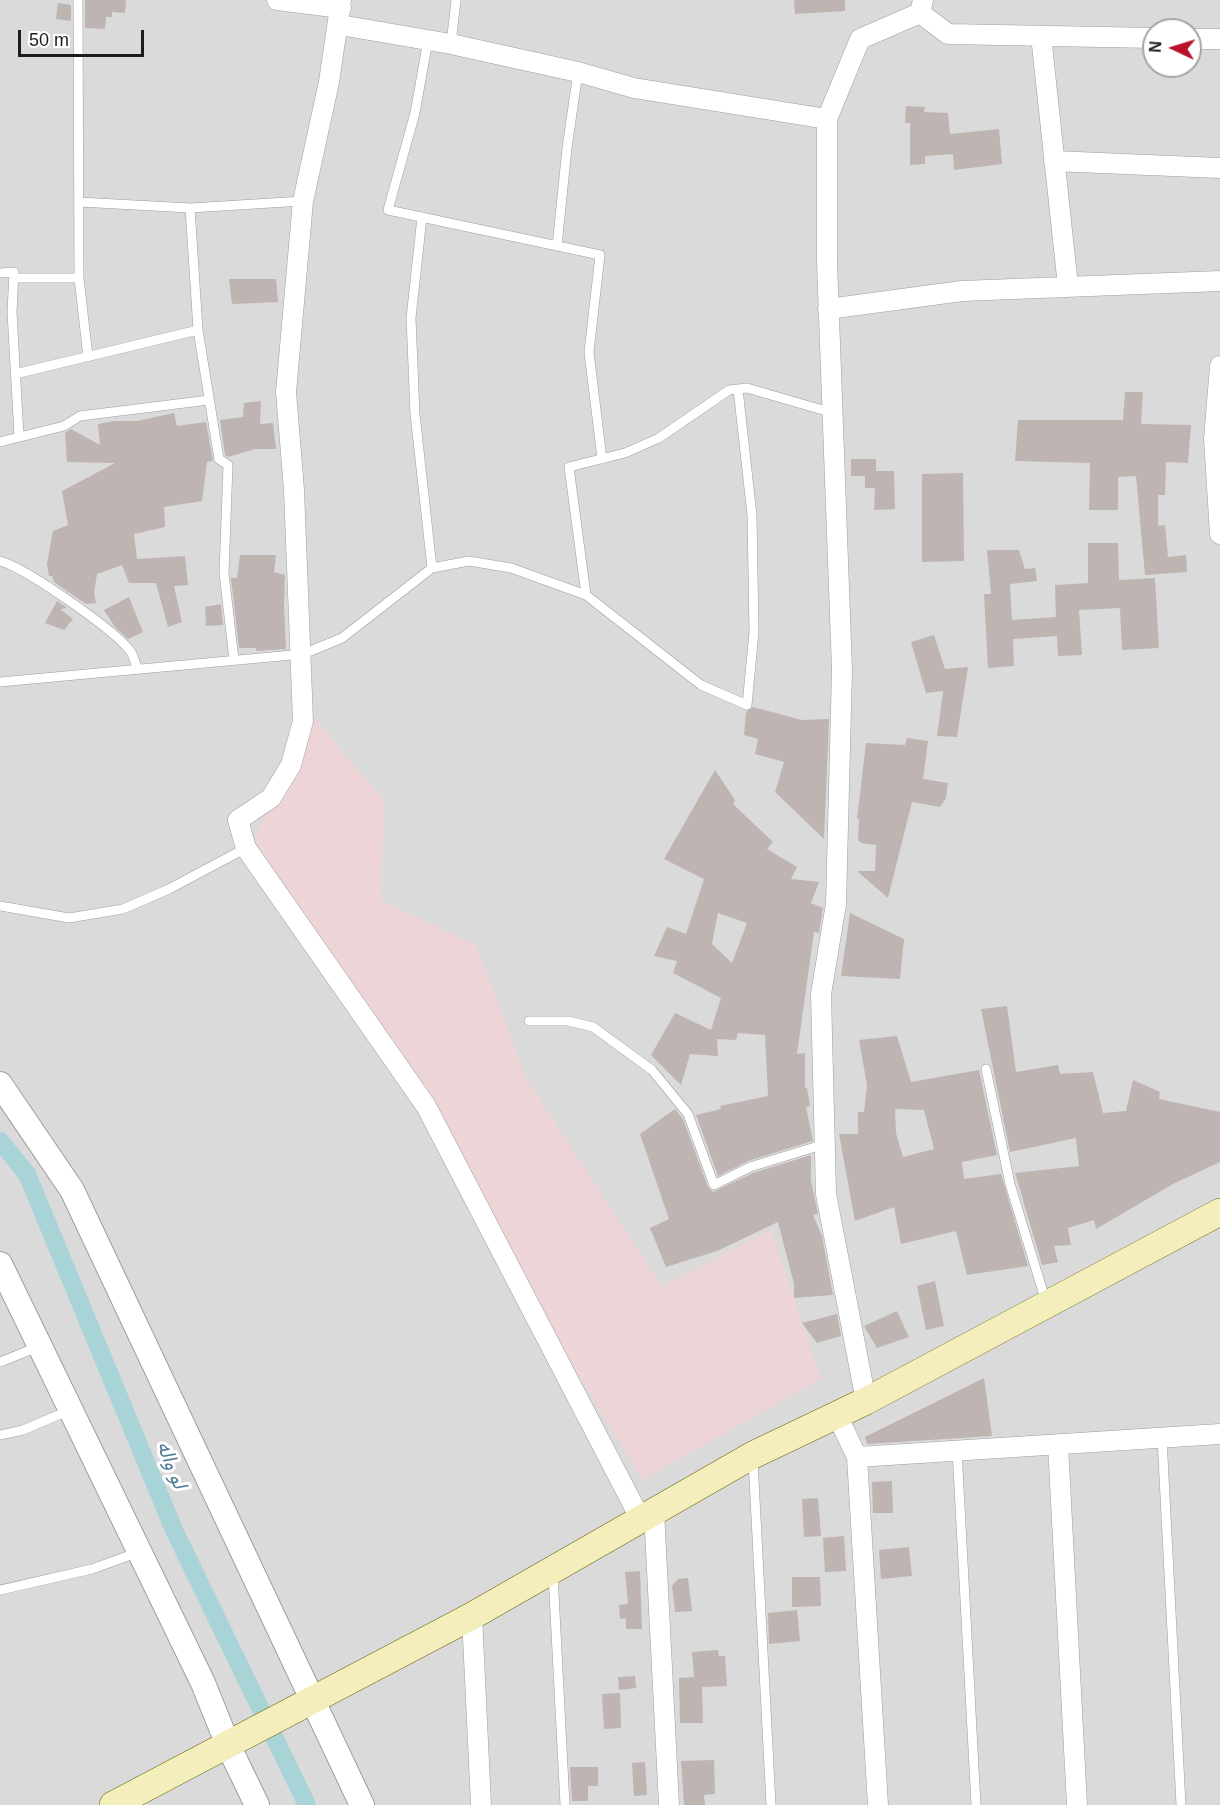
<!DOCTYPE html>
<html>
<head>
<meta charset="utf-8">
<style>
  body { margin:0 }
  #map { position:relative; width:1220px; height:1805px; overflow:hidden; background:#eee9e4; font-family:Arial,sans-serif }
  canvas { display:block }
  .north { position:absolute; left:1142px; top:18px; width:60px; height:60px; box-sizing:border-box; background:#fff; border:2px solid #a5a5a5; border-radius:50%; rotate:274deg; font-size:16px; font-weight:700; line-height:24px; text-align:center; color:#1d1d1d }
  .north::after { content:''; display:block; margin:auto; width:21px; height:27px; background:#b9122a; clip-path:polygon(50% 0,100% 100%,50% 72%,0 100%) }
  .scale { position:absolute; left:18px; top:30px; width:126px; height:27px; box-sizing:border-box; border:3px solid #1d1d1d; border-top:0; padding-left:8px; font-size:18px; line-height:21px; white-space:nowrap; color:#1d1d1d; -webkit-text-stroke:4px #fff; paint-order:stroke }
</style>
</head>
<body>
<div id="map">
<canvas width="1220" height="1805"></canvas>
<div class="north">N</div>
<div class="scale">50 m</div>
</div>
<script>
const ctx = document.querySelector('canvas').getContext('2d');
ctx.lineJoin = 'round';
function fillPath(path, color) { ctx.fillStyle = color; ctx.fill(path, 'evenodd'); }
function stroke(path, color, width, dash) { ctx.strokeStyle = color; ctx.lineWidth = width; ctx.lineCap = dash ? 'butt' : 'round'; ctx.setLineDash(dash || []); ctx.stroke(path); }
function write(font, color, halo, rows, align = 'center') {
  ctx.font = font + ' Arial,"Noto Sans Arabic",sans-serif'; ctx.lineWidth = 6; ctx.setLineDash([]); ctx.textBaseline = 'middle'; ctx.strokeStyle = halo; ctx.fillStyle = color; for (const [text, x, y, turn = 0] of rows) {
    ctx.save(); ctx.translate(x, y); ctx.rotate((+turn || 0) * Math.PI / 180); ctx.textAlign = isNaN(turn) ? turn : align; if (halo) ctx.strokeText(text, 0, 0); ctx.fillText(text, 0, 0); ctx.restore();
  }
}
fillPath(new Path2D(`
  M0,0H1220V1805H0ZM1154,30H1190V66H1154Z`), '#dbdadb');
fillPath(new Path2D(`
  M315,718L384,801L381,900L476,945L527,1080L662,1286L771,1230L821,1379L642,1480L254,839Z`), '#edd5d7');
stroke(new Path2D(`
  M0,1141L27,1174L174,1530L307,1805`), '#a8d3d7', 18);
fillPath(new Path2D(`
  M85,0H126L125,13L112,12V17H106L105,29L85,28Z
  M794,0H845V11L795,14Z
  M58,3L71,5V21L56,19Z
  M906,106L925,107L924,112L948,113L950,134L999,129L1002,164L954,170L953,154L925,156V164L910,165V123H905Z
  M229,279H276L278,302L232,304Z
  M1125,392H1143L1141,424L1191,425L1188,463L1166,462L1165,495H1158V526L1165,525L1168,557L1186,555L1187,572L1145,575L1136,476L1118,477V510H1089L1090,463L1015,461L1018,420H1123Z
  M261,401L260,424L273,423L276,449H255L228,457L225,455L220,420L243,417L244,403Z
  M174,413L177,426L206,422L213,461L207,462L202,501L164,507L165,527L134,534L137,559L185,556L188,585L174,586L182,622L168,627L156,583H129L122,565L97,574L94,593L96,603L86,604L54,582L52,576H49L47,564L53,531L68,525L62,491L115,463L67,462L65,433L71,429L100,445L98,424L114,421H137Z
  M851,459H876V471H894L895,509L874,510L875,488H865V476H851Z
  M963,473L964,561L922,562V474Z
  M1088,543H1118L1119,580L1155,578L1159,648L1122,650L1120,608L1079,610L1082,655L1058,656L1057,636L1013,639L1014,666L988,668L984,594H991L987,550H1019L1025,569L1035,568L1037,581L1010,584L1012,620L1056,617L1055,585L1088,583Z
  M240,555H276L274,572L285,575L284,606L286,649L256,651V648H239L231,578H237Z
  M129,597L143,632L128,639L115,627L104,610Z
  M57,601L67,608L60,609L73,619L64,630L45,623Z
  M221,604L223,625L206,626L205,607Z
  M934,635L945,669L968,667L957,737L937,736L943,691L926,693L911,642Z
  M753,707L802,720L829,719L824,839L775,792L784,762L755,754L758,739L744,735L746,712Z
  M907,738L928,741L923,779L948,783L946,798L940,807L912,802L888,898L857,871H875L876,845L861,843L858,840L859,819H857L866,743L905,745Z
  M715,770L735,800L733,804L773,842L767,849L797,867L791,879L819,882L811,903L823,908L819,933L814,932L797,1054L805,1053V1088H807L810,1106L806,1107L813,1141L748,1161L718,1176L696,1115L721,1109L720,1106L768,1096L765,1035L738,1033L736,1040L717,1039L718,1056L690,1054L681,1085L651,1055L675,1013L711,1030L721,998L673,973L677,961L654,956L667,927L686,934L704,879L664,859ZM718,913L747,923L732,963L712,944Z
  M850,913L904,939L900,979L841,976Z
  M1007,1006L1016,1072L1058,1065L1060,1074L1093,1072L1103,1113L1126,1111L1133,1080L1160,1092L1159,1099L1220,1112V1162L1173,1184L1096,1229L1094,1220L1068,1228L1071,1245L1054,1246L1058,1262L1042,1265L1015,1173L1079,1166L1076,1138L1010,1152L981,1009Z
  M897,1036L911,1082L979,1070L997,1155L962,1162L964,1179L1001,1174L1028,1266L967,1275L956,1231L901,1244L894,1207L855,1221L839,1134H858V1112H864L867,1085L859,1040ZM895,1109L924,1110L934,1149L903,1157L896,1133Z
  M675,1109L683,1119L708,1187L713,1192L753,1173L811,1155V1181L818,1214L813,1215L822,1236L833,1295L794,1298V1284L778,1222L717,1251L666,1267L650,1228L669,1219L640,1134Z
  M935,1281L944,1326L926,1330L917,1286Z
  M897,1311L909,1337L877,1348L864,1326Z
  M837,1314L841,1336L817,1343L802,1323Z
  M984,1378L992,1436L867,1444L865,1437Z
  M892,1481L893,1513H873L872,1482Z
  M818,1498L821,1536L804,1537L802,1499Z
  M844,1536L846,1571L825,1572L823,1538Z
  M909,1547L912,1576L881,1579L879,1550Z
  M640,1571L642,1629H626V1618L620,1619L619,1605L628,1604L625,1572Z
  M792,1577H820L821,1606L792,1607Z
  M688,1578L692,1611L675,1612L672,1586L678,1579Z
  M797,1610L800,1641L769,1644L768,1613Z
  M718,1650L719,1656H725L727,1686L702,1687L703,1723H680L679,1678L694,1677L692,1652Z
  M635,1676L636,1688L619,1690L618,1677Z
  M620,1693L621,1728L604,1729L602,1694Z
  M714,1760L715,1794L704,1795L705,1805H684L681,1761Z
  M645,1762L647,1795L634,1796L632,1763Z
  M570,1767H598V1786H588V1801H572Z`), '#beb4b1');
const service = new Path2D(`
  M78,0L79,278L88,357
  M428,40L415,113L388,210L600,255L589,352L602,459
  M451,44L456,0
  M79,202L190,208L303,201
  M190,208L198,330L219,459L228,465L224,573L234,660
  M422,217L411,318L415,414L432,568
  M557,246L567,148L578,72
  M0,273L14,272L12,312L19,436
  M14,278H79
  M15,374L198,330
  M0,442L64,426L80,416L209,400
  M0,561C26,568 115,630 131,652C134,657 135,664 138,669
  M586,595L569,467L625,453L659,438L729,390L747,388L833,413
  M0,682L303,654L342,638L432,568L469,561L511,568L586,595L701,685L747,705L754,632L752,515L738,389
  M0,906L69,918L123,909L169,889L246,848
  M529,1021H568L593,1027L652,1070L688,1114L714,1185L750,1167L825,1144
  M986,1069L1010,1184L1046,1302
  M0,1362L40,1346
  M0,1435L23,1430L70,1410
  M1162,1438L1181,1805
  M957,1450L976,1805
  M753,1460L771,1805
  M553,1574L565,1805
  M0,1590L92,1569L139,1552`);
const minor = new Path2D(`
  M277,0L341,8
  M341,0L329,82L303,201L286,392L294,490L303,721L291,765L271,798L238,820L246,848L426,1106L640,1518
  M920,13L948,34L1154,38
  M340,25L451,44L578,72L634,88L827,119
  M1041,36L1068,286
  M1190,39H1220
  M1054,161L1220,168
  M828,309L962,291L1220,281
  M1220,366L1214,439L1220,534
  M866,1401L826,1194L821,994L836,904L842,670L827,262V119L860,39L920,13L923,0
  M837,1415L857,1457L1220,1434
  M1058,1445L1077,1805
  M857,1457L878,1805
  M654,1511L669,1805
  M472,1616L481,1805`);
const tertiary = new Path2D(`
  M0,1084L72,1190L362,1805
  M0,1264L203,1683L228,1745L257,1805`);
const secondary = new Path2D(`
  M113,1805L472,1616L753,1455L866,1401L1220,1212`);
stroke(service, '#9e9e9e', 10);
stroke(minor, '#9e9e9e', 21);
stroke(tertiary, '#9e9e9e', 26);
stroke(secondary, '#6a670f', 28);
stroke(service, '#fff', 9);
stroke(minor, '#fff', 20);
stroke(tertiary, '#fff', 24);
stroke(secondary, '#f3eebc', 27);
write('italic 20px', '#4c7b95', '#fff', [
  ["لو واله",171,1465,68]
]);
</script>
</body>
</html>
